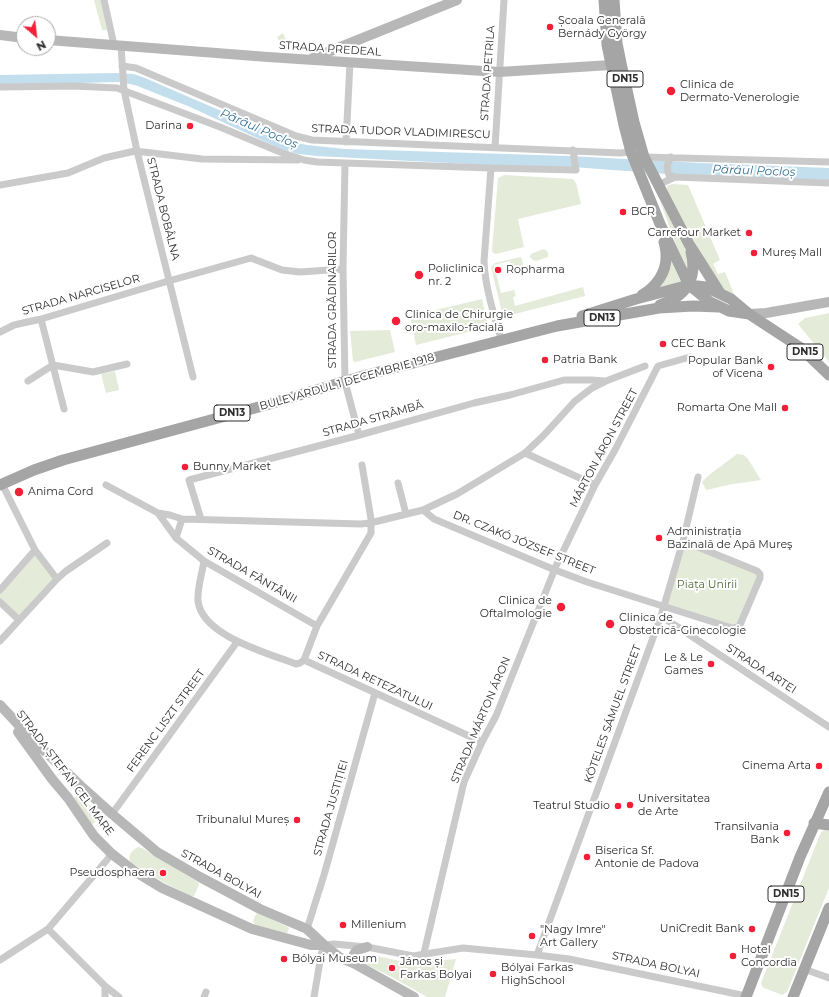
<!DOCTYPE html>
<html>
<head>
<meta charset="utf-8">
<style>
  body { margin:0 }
  #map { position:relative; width:829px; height:997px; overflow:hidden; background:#fff; font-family:Montserrat,sans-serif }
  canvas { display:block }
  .north { position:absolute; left:16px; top:16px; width:40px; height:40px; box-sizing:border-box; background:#fff; border:1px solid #ababab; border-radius:50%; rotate:152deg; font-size:11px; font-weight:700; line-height:16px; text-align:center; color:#2d2d2d }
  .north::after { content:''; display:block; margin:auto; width:14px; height:18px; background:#f41f36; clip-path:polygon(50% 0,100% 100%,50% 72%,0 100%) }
</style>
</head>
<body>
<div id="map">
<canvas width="829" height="997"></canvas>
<div class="north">N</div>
</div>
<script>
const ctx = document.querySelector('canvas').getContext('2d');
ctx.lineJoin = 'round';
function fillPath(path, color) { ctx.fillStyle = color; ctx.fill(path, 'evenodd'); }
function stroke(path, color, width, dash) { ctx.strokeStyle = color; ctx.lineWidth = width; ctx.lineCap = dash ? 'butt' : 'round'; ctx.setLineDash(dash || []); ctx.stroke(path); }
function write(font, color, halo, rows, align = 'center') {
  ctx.font = font + ' Montserrat,sans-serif'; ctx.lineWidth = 4; ctx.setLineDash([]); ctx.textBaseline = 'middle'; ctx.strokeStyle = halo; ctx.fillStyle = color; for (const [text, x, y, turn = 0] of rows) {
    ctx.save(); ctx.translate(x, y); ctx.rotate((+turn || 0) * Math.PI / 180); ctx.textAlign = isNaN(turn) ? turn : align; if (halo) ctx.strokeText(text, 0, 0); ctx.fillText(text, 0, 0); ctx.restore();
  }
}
fillPath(new Path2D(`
  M94,0H101L107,30H102Z
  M283,33L291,51L283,50L277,37Z
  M504,175L573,179L576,183L581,204L518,219L524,247L496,254L493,253L492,250L498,178Z
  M672,184L688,185L720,260L713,264L718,274L725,272L736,299L726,292L717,281L667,193V186Z
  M660,201L686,246L690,261L689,275L675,242Z
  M543,249L546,250L548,253V257L536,261L533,260L530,257L531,254Z
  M520,257L522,259L523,264L522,266L512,268L510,261L494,265L501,293L514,290L516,296L513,297L515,306L583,287L585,296L503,317L491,267L495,263Z
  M671,260L681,282L660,287C666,278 669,271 671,260Z
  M482,299L488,327L416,345L410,316Z
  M829,313V362L798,324L805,318Z
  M390,330L395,352L355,362L353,361L350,331Z
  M115,371L119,390L106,393L101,374Z
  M737,454L744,455L748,459L761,480L733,484L706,490L702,482L709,475Z
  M683,541L759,572L739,627L664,606Z
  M35,554L53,578L15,620L0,607V593Z
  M77,796L81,798L101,815L91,826L72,799Z
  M824,830L829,831V888L787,992L782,995L764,988L762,986L761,983L821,832Z
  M138,847L142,848L198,882L199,885L194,896H191L165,883L131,863C127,856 131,851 138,847Z
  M259,913L288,927L289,929L286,935L255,925L253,921L256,914Z
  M367,954L410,963L456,959L445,997H427L390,976L365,964L362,960L363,956Z`), '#e4ecd9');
fillPath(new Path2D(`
  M115,73L134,74L145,78L293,142L307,145L345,149L570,156L701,163L829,168V180L680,175L573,167L487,165L317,156L298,154L281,149L190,107L135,85L119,82L0,85V75Z`), '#c3dfee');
stroke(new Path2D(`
  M104,0L114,45
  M121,46L124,90L137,151L193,377
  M122,66L136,68L296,136L312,140L620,153L631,152
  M0,87L74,86L117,88L220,127L280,152L304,160L317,162L491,168L576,170L573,150
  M346,142L350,62
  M495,147L504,0
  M644,157L829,162
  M671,157C667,164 666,168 669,175L675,177
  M345,163L343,269L345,382L359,435
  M491,168L484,261C485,288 494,314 501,339
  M0,185L68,173L104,158L135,151L202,159L298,160
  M658,185L675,177L829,183
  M41,319L64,409
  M0,332L14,325L41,319L165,282L251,258L282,270L300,272L343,269
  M28,381L53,365L93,372L127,364
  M525,453L595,485
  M398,483L406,514
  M2,484L35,550
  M106,485L158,513L170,515L182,519L361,524L370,523L423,510L457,494L525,453L543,436L575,401L592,388L606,381L645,366
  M423,510L434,519L555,570L587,582L732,628L739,627L760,578V574L757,571L683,541
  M158,513L176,538L204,561L317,626
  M201,519L189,480L356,436L474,403L510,395L564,380H592L604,381
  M176,538L182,519
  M204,561C202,574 197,589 198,601C202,636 268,653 296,664L300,663L304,660
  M57,579L66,571L107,543
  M0,590L35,550L57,579L0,641
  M0,602L19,620
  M661,616L829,727
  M304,660L317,626L371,533V519L362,465
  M304,660L482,742
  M112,814L237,642
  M48,929L105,986L119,997
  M307,929L324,875L375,693
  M424,953L464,782L482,742L496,716L556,566L595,485L615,450L658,366L690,357
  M537,955L661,616L683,541L698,477
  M0,960L48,929L112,854
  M804,969L829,978
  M105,997V986
  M204,997L206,992
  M314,997L321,955L324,945L334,944L367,947L413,956L463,948L537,955L569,959L746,996`), '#cacaca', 7);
stroke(new Path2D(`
  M0,35L24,38
  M48,40L268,57L499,72L611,65
  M313,58L457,0
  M749,314L766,313L829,302
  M0,705L29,736L83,788L112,814L157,852L200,877L260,909L307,929L324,945L339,957L355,964L414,997
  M18,732L52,779L68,798L94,836L112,854L134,871L162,888L252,929L311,945H324
  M355,964L354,954L357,950L367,947`), '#b7b7b7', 10);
stroke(new Path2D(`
  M604,0L607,45L624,125L631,152L660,224L685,277L689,285L710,302L729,311L749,314
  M614,0L617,43L621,63L634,122L644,157L689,244L720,293
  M642,295C656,287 667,272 666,255C666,251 665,246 664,242
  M660,305C686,296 698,279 691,252
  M582,316L636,299L689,285L706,287L731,299L749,314L801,348L829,375
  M0,485L34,470L63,460L266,405L363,376L557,326L659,308L693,306L719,307
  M814,823L829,825
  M746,997L800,857L829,792
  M793,997L829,908`), '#a5a5a5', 11);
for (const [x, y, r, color] of [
  [550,27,4,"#f41f36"],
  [671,91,5,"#f41f36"],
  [190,126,4,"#f41f36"],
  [623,212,4,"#f41f36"],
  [749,233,4,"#f41f36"],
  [754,253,4,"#f41f36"],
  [498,270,4,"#f41f36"],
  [419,275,5,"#f41f36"],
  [396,321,5,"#f41f36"],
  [663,344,4,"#f41f36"],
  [545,360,4,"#f41f36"],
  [771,367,4,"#f41f36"],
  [785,408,4,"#f41f36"],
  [185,467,4,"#f41f36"],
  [19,492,5,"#f41f36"],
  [659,538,4,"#f41f36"],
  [561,607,5,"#f41f36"],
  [610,624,5,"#f41f36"],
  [711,664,4,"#f41f36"],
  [819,766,4,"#f41f36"],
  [630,805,4,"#f41f36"],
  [618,806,4,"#f41f36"],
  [297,820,4,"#f41f36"],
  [787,833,4,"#f41f36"],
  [587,857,4,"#f41f36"],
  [163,873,4,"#f41f36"],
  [343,925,4,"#f41f36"],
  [752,929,4,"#f41f36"],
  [532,936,4,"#f41f36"],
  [733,956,4,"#f41f36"],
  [284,959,4,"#f41f36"],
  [392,968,4,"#f41f36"],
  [493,974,4,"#f41f36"]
]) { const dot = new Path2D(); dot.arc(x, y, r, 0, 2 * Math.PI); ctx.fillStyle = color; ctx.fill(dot); stroke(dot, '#fff', 1.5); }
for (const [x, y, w] of [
  [625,79,36],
  [602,318,36],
  [805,352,36],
  [232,413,36],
  [786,894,36]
]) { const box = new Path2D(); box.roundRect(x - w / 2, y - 8, w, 16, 3); ctx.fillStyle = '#fff'; ctx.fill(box); stroke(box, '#2d2d2d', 1); }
write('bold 10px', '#2d2d2d', null, [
  ["DN15",625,79],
  ["DN13",602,318],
  ["DN15",805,352],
  ["DN13",232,413],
  ["DN15",786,894]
]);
write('11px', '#2d2d2d', '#fff', [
  ["Școala Generală",558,21],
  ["Bernády György",558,34],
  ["Clinica de",680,85],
  ["Dermato-Venerologie",680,98],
  ["Darina",182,126,"right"],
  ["BCR",631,212],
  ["Carrefour Market",741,233,"right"],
  ["Mureș Mall",762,253],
  ["Policlinica",428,269],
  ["nr. 2",428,282],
  ["Ropharma",506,270],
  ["Clinica de Chirurgie",405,315],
  ["oro-maxilo-facială",405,328],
  ["CEC Bank",671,344],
  ["Patria Bank",553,360],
  ["Popular Bank",763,361,"right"],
  ["of Vicena",763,374,"right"],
  ["Romarta One Mall",777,408,"right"],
  ["Bunny Market",193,467],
  ["Anima Cord",28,492],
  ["Administrația",667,532],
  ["Bazinală de Apă Mureş",667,545],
  ["Clinica de",552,601,"right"],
  ["Oftalmologie",552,614,"right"],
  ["Clinica de",619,618],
  ["Obstetrică-Ginecologie",619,631],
  ["Le & Le",703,658,"right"],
  ["Games",703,671,"right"],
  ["Cinema Arta",811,766,"right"],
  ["Universitatea",638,799],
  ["de Arte",638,812],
  ["Teatrul Studio",610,806,"right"],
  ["Tribunalul Mureș",289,820,"right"],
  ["Transilvania",779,827,"right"],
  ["Bank",779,840,"right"],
  ["Biserica Sf.",595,851],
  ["Antonie de Padova",595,864],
  ["Pseudosphaera",155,873,"right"],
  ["Millenium",351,925],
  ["UniCredit Bank",744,929,"right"],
  ["\"Nagy Imre\"",540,930],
  ["Art Gallery",540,943],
  ["Hotel",741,950],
  ["Concordia",741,963],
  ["Bólyai Museum",292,959],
  ["János și",400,962],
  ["Farkas Bolyai",400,975],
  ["Bólyai Farkas",501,968],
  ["HighSchool",501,981]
], 'left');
write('11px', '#2d2d2d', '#fff', [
  ["STRADA PREDEAL",330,49,4],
  ["STRADA PETRILA",488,73,-86],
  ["STRADA TUDOR VLADIMIRESCU",401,132,2],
  ["STRADA BOBÂLNA",163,209,76],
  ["STRADA NARCISELOR",81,295,-16],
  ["STRADA GRĂDINARILOR",333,300,-90],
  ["BULEVARDUL 1 DECEMBRIE 1918",347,382,-16],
  ["STRADA STRÂMBĂ",373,419,-16],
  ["MÁRTON ÁRON STREET",604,448,-62],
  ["DR. CZAKÓ JÓZSEF STREET",524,543,22],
  ["STRADA FÂNTÂNII",252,575,30],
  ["STRADA ARTEI",761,669,33],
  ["STRADA RETEZATULUI",375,681,25],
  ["KÖTELES SÁMUEL STREET",613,714,-70],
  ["STRADA MÁRTON ÁRON",481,720,-67],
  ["FERENC LISZT STREET",166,721,-54],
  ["STRADA ȘTEFAN CEL MARE",65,773,53],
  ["STRADA JUSTIȚIEI",331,808,-74],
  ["STRADA BOLYAI",221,874,29],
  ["STRADA BOLYAI",656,965,12]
]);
write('11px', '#516c37', '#fff', [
  ["Piața Unirii",707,585]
]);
write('italic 12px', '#347395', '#fff', [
  ["Pârâul Pocloș",259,129,23],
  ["Pârâul Pocloș",754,171,2]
]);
</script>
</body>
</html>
